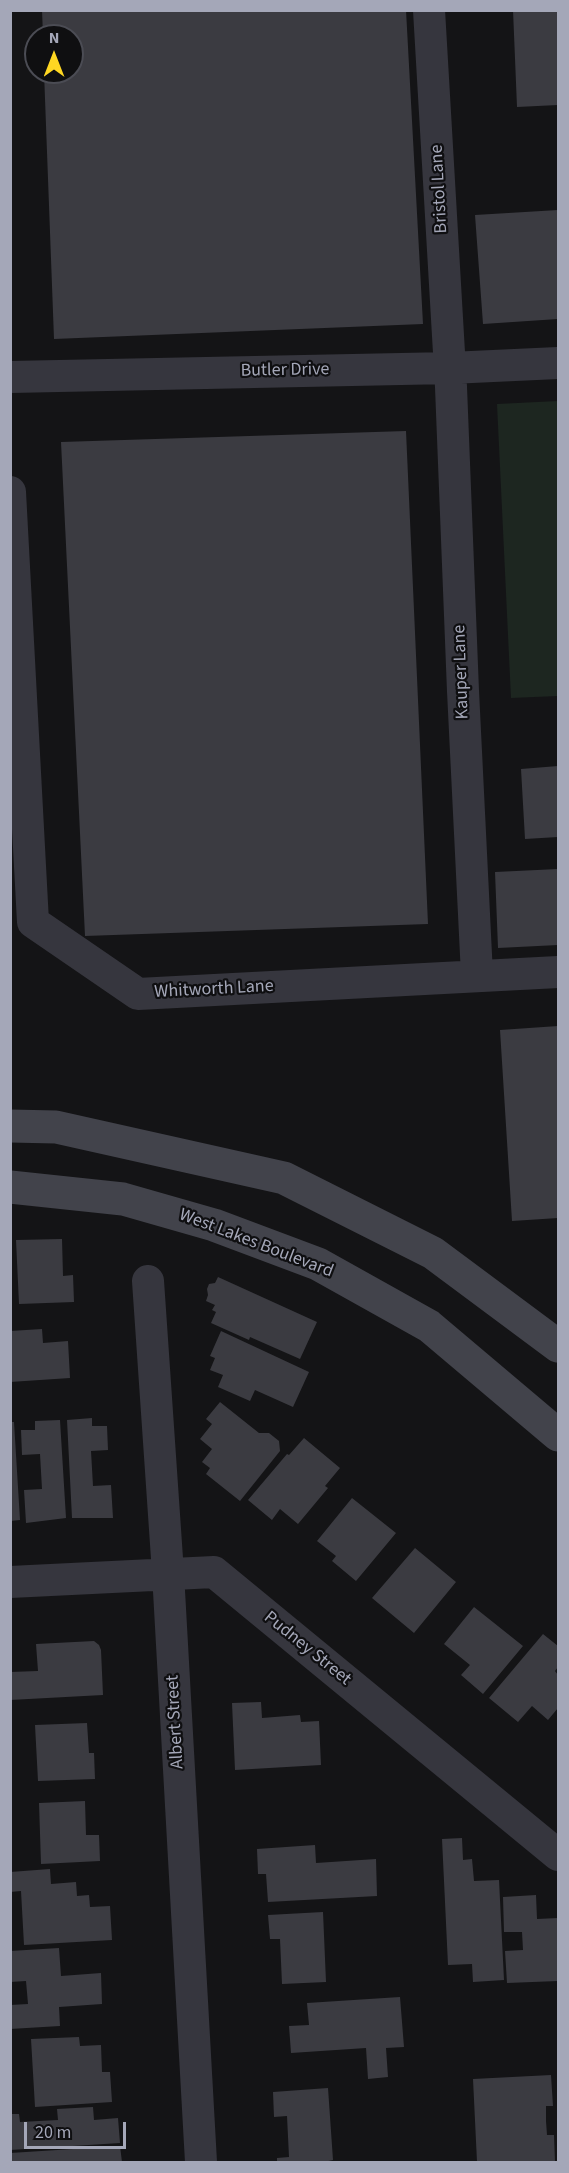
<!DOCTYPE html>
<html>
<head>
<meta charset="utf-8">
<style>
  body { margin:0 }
  #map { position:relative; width:569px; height:2173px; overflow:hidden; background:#141416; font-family:"Source Sans 3",sans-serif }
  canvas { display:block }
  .frame { position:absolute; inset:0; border:12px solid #a4a7b8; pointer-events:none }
  .north { position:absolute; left:24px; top:24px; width:60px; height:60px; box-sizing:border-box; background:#0f0f11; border:2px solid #4b4c54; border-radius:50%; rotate:0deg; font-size:16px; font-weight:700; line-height:24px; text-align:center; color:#a4a7b8 }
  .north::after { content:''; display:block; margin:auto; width:21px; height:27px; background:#ffd722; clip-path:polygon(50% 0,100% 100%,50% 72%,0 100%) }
  .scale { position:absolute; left:24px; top:2122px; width:102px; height:27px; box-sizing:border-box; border:3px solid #a4a7b8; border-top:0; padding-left:8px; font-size:18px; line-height:21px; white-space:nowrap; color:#a4a7b8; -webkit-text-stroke:4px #0f0f11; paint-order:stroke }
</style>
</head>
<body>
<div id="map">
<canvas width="569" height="2173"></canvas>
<div class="frame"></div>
<div class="north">N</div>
<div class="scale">20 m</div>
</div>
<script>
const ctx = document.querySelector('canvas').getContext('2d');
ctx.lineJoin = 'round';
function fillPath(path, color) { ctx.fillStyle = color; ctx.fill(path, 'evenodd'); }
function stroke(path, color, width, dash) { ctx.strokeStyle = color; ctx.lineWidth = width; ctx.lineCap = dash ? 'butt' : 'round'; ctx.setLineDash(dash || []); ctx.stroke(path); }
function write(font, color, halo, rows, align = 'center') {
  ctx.font = font + ' "Source Sans 3",sans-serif'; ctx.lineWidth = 4.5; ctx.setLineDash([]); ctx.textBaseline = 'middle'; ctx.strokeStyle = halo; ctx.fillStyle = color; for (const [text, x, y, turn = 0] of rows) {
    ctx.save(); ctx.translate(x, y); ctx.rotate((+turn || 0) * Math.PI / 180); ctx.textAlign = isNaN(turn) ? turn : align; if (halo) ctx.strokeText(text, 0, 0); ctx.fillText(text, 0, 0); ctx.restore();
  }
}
fillPath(new Path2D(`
  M558,401V696L511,698L497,404Z`), '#1d2620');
fillPath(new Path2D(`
  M42,10H406L423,324L54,339L44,72H72V36H43Z
  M513,10H558V105L517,107Z
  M558,210V319L483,324L475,215Z
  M406,431L428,924L85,936L61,442Z
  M558,766V837L525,839L521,769Z
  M558,869V945L498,948L495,872Z
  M558,1026V1218L512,1221L500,1030Z
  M62,1239L63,1276L73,1275L74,1302L19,1304L16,1240Z
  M218,1277L317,1322L300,1359L250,1337L249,1340L211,1323L216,1312L212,1310L215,1305L206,1301L208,1295L207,1289L209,1284L215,1283Z
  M42,1329L43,1343L68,1341L70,1378L10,1382V1331Z
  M221,1331L309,1372L293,1407L255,1390L250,1401L218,1387L223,1375L210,1370L215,1358L210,1356Z
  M220,1402L259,1433H269L279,1441L280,1451L240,1501L206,1474L210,1468L202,1462L212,1449L200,1439L212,1424L206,1419Z
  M92,1418V1426H107L108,1450L91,1451L93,1486L111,1485L113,1518H72L67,1420Z
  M60,1420L66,1518L26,1523L24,1490L42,1489L40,1454L22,1455L21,1430H35V1421Z
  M10,1422H14L20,1520L10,1521Z
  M304,1438L340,1468L325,1486L328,1488L298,1524L280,1509L272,1520L248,1500L287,1454L289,1455Z
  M352,1498L396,1533L356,1581L332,1561L336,1556L317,1541Z
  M415,1548L456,1582L414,1633L372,1598Z
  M474,1607L523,1646L483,1694L461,1675L470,1665L444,1644Z
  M543,1634L558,1646V1667L555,1671L558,1675V1708L548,1720L532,1706L518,1722L489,1698Z
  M94,1641L99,1645L101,1650L103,1695L10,1700V1672L38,1671L36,1644Z
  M261,1702L262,1718L300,1715L301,1722L319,1721L321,1765L235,1770L232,1703Z
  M87,1723L89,1753H94L95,1779L38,1781L35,1725Z
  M85,1801L86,1835H99L100,1861L41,1864L39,1803Z
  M462,1838L463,1860L472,1859L474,1881L499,1880L504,1980L473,1982L472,1964L448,1965L442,1839Z
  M315,1845L316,1863L376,1859L377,1896L268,1902L266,1874H258L257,1849Z
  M50,1869L51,1884L76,1882L77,1896L89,1895L90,1907L110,1906L112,1940L24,1945L21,1891L10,1892V1872Z
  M536,1895L537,1919L558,1918V1981L507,1983L505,1951L523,1950L522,1932H504L503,1897Z
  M323,1912L326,1982L282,1984L280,1939H270L268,1915Z
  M59,1948L61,1976L101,1973L102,2004L59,2007L60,2026L10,2029V2005L28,2004L26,1981L10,1982V1951Z
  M400,1997L404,2047L386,2048L388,2077L368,2079L366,2048L291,2053L289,2026L309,2025L307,2003Z
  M79,2037L80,2046L101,2045L102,2072H110L112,2102L35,2107L31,2039Z
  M551,2075L553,2106H546V2121L547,2135H554L555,2162H477L473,2079Z
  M328,2088L333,2160L324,2162H277V2158L289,2157L287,2116L274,2117L273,2092Z
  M93,2107L94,2120L118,2118L120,2143L10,2150V2114H19L20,2122L58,2120L57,2109Z
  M120,2146L122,2162H10V2153Z`), '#3b3b41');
stroke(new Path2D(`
  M429,10L451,387L463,691L477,975
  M10,377L450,368L558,363
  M10,492L33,922L138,994L558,972
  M148,1281L168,1573L201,2162
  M10,1582L214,1572L558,1855`), '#36363e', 32);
stroke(new Path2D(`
  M10,1126L56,1127L284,1178L433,1253L558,1346
  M10,1187L123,1199L214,1225L318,1264L429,1326L558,1435`), '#42434b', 33);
write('18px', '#a4a7b8', '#0f0f11', [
  ["Bristol Lane",440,189,-93],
  ["Butler Drive",285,371,-1],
  ["Kauper Lane",462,672,-92],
  ["Whitworth Lane",214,990,-3],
  ["West Lakes Boulevard",256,1244,21],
  ["Pudney Street",307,1649,39],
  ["Albert Street",176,1722,-93]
]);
</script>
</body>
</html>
